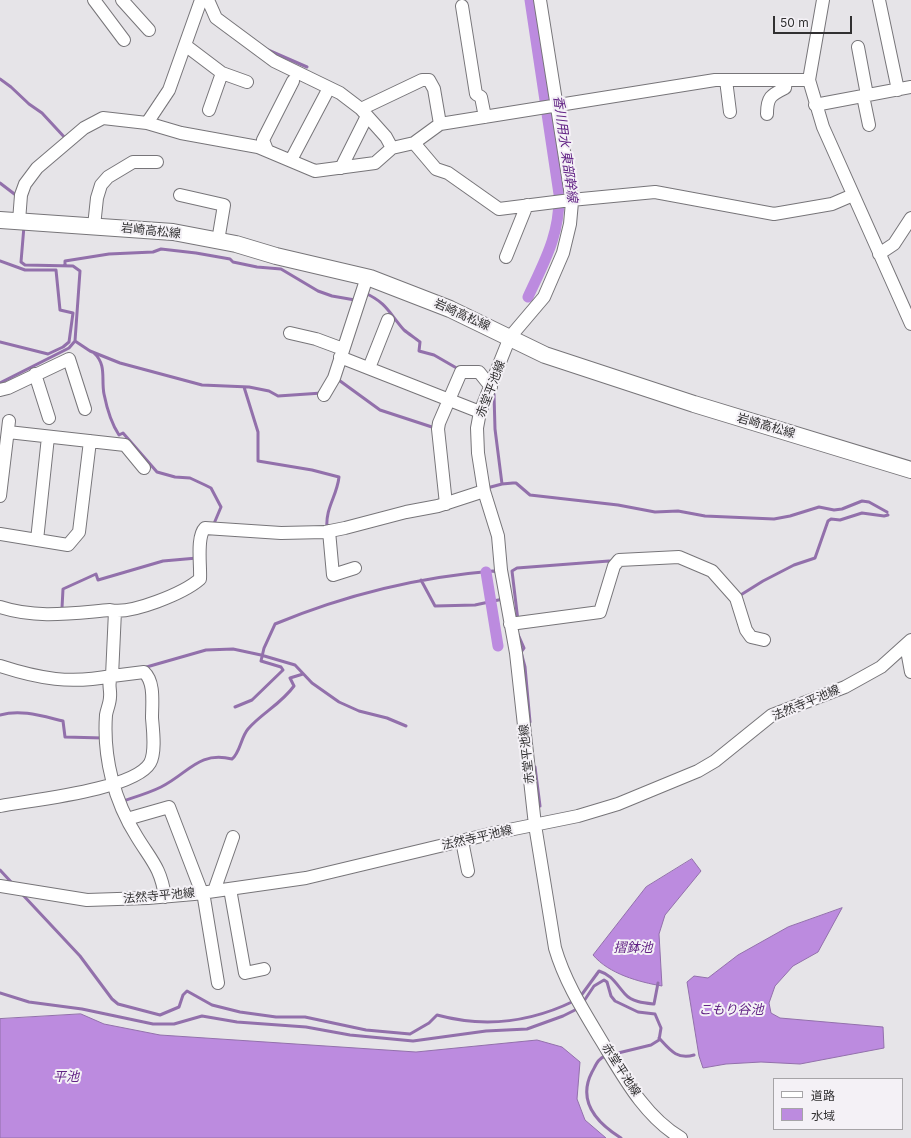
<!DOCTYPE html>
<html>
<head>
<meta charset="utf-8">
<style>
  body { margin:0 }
  #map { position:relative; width:911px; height:1138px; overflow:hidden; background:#e6e4e8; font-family:Inter,"Noto Sans JP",sans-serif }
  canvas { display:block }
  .legend { position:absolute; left:773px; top:1078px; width:130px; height:52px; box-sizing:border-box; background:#f4f1f6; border:1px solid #a6a4a7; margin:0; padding:5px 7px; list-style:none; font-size:12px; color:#313031 }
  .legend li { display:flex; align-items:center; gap:8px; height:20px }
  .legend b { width:20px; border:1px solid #a6a4a7 }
  .scale { position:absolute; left:773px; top:16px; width:79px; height:18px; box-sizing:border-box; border:2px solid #313031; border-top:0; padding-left:5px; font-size:12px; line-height:14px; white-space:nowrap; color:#313031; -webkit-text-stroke:3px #f4f1f6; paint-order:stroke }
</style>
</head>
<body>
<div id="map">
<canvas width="911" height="1138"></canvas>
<ul class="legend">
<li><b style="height:5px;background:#fff"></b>道路</li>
<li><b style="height:11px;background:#bc8bdf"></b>水域</li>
</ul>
<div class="scale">50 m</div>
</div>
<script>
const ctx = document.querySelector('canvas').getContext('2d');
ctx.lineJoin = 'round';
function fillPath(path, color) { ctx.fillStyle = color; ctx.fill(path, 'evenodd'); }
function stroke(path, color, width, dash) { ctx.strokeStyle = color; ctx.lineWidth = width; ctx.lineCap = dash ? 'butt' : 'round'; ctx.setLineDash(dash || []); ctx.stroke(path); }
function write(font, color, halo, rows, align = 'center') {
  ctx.font = font + ' Inter,"Noto Sans JP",sans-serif'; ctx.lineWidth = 4; ctx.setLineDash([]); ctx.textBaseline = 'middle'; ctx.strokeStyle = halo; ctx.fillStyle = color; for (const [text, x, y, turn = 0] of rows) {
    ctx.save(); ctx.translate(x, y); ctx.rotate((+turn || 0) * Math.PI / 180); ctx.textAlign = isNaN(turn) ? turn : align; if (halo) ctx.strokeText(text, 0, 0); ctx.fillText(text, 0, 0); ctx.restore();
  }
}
const water = new Path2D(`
  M692,859L701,871L665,915L659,934L662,986C639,982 609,974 593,955L646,887Z
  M842,908L818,952L793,966L775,986L769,1003L771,1013L780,1018L883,1027L884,1048L800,1064L761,1062L726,1064L703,1068L699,1056L687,982L694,976L708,978L738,955L788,927Z
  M81,1014L104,1024L160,1035L416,1052L537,1040L562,1047L580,1062L577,1099L585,1120L606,1138H0V1019Z`);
fillPath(water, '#bc8bdf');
stroke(water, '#9270ab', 1);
stroke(new Path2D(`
  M268,50L307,67
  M0,79L11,87L29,104L42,113L67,140
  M0,183L17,196
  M0,261L25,270H56L60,310L73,313L69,342L63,347L48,354L0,342
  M65,266V261L109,254L153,252L161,249L196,253L230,259L233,262L257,267L281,269L318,291L332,296L355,300
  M365,293C387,303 389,313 404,330C409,334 415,338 420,342L419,351L434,355L460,370
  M75,341L90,351L120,363L202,385L249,387L269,391L278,396L322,393
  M94,353C107,365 101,379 104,394C107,409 111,423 119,435L123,433L157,472L175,477L190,478L205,485L211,488L221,507L213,526
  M336,378L380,410L435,428
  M0,383L69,348L75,341L80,271L73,266L25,265L21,262L24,226
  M244,387L258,432V461L312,470L339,477C337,496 325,508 327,529
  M492,391L494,394L495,429L502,484
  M487,488L502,484L513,483H516L530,495L618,505L655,512L678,511L705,516L774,519L790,516L819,507L834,510L842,509L862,501L869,502L887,512
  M421,580L435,606L475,605L503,599
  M739,596L763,581L794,565L815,558L828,521L831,519L840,520L862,513L884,516L888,515
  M59,609L62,608L63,589L96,574L98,580L163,561L197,558
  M518,621L512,571L517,568L609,561L613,562
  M517,632L524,648L521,652L525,667L530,722
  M143,668L206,650L233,649L261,655L295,665L312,683L339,702L359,711L387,718L406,726
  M235,707L252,700L283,670L281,667L261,661L264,648L275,624C345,595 419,577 493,571L499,573
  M0,715C21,709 42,716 63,721L65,737L103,738
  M535,767L540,806
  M123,801C135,797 149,793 161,787C189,773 198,751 232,759C240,753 241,737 248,729C262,713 281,704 294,686L290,678L303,674
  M0,870L13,884
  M22,894L80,956L112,999L118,1004L160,1015L179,1007L183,995L187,991L212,1005L240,1012L276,1017H305L366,1030L410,1034L429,1023L437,1015C485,1028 529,1023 574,1001
  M0,993L29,1002L82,1009L153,1024H174L202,1016L237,1022L306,1027L350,1035L413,1041L486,1031L527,1029L563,1016L579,1008
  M580,997L599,971C612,975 616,984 625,994C632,1002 644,1003 654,1004L658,983
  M582,1004L594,986L604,980L607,982L611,996L615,1001L638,1012L655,1014L661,1028L659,1040L651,1045L614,1054
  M659,1038C670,1050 677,1060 694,1055
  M606,1056C598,1058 596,1065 592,1072C577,1101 597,1123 621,1138`), '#9270ab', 3);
stroke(new Path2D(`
  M528,297C544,262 560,235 559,194L530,0
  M486,572L498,646`), '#bc8bdf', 11);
const minor = new Path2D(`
  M94,0L124,40
  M122,0L149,30
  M208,0L216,18L274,61L340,93L361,109L386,137L392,148
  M540,0L572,202L570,224L563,253L544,297L510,337L480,412L477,428L478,453L484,491L498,536L501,570L516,653L535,825L555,948C565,982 583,1010 601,1040C623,1076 644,1116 681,1138
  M823,0L809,80L823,127L911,324
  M879,0L898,90
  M462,6L476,94L481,97L485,117
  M185,45L222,73L247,82
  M858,47L867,95
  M726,80L730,112
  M863,96L869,125
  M815,105L911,87
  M361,109L422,80H429L434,89L440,124
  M209,110L222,73
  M767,114C767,97 771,95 785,88L786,80
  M147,123L169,90L201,0
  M414,143L436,169L448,173L499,209L571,200L655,192L774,214L832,204L853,195
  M267,150L263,140L293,81
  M291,160L329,88
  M341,168L367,116
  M180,195L224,205L218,241
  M19,221L21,195L25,184L37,168L84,128L103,118L147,123L181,133L258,147L315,171L375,163L392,148L414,143L440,124L715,80H809
  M94,226L97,198L101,185L108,177L133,162H157
  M879,254L894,244L911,218
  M506,257L527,205
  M290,333L316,339L343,349
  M340,357L480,412
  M369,368L388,320
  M35,374L49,418
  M0,390L8,388L69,359L85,409
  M324,395L334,378L367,277
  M8,432L125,445L144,468
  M0,496L9,421
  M446,504L438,429L439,423L461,372H479L491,387
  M329,531L333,575L355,568
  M0,534L68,545L79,532L90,441
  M37,540L48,437
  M0,607C36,619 73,613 110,610C131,615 184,593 200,579C201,566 196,537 205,528L281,533L325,532L345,528L406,512L438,506L484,491
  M510,624L600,612L614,566L619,560L679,557L712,571L736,598L746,630L751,637L764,640
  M906,645L911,672
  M0,666C40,679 70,684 112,676C107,682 111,690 110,697C110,703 107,709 106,715C103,757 114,801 137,837C151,860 161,868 165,897
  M0,806C31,800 134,790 150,763C156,752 153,730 152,718C152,703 155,682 144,672L112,676L115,611
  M127,819L169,807L202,893
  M462,841L468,871
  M0,886L87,900L148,898L194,894L306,878L494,833L578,816L618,804L698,771L715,761L772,715L845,687L881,667L911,640
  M230,889L245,973L264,969
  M214,891L233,837
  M203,892L218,983`);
const secondary = new Path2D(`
  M0,220L173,232L236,244L276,256L370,278L450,309L545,355L694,404L911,470`);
stroke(minor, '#777579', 14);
stroke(secondary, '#777579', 18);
stroke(minor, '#fff', 12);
stroke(secondary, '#fff', 16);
write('12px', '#313031', '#f4f1f6', [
  ["岩崎高松線",151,231,6],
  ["岩崎高松線",462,315,24],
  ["赤堂平池線",491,389,-69],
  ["岩崎高松線",766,426,16],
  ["法然寺平池線",806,703,-23],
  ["赤堂平池線",527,754,-96],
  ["法然寺平池線",477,838,-13],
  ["法然寺平池線",159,896,-5],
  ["赤堂平池線",621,1070,57]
]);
write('italic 13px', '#622385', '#f4f1f6', [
  ["香川用水 東部幹線",565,149,82],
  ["摺鉢池",633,948],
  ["こもり谷池",731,1010],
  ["平池",66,1077]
]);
</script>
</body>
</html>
